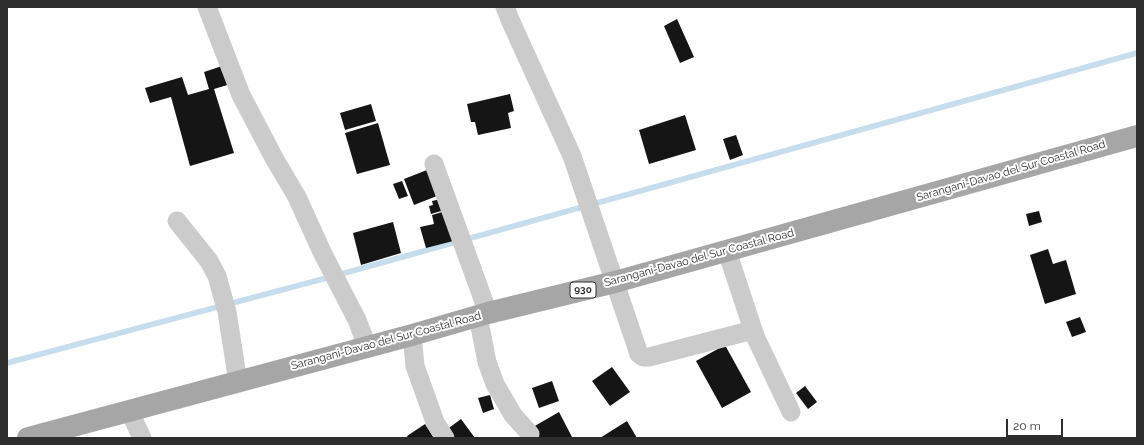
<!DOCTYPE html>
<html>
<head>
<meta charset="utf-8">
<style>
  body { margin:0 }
  #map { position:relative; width:1144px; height:445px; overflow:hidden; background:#fff; font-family:Raleway,sans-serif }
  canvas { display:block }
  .frame { position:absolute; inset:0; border:8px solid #2e2e2e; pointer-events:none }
  .scale { position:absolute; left:1006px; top:419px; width:57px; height:18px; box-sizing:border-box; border:2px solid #2e2e2e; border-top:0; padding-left:5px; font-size:12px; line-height:14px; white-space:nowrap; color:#2e2e2e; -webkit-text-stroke:3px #fff; paint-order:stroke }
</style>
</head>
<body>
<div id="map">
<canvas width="1144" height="445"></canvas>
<div class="frame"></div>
<div class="scale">20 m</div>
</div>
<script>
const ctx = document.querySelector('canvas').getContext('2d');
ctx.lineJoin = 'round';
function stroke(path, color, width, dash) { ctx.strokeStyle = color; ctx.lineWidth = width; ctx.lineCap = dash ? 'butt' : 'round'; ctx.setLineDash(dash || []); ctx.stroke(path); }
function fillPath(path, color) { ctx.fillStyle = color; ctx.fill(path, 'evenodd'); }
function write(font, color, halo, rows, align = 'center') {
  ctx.font = font + ' Raleway,sans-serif'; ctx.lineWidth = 4; ctx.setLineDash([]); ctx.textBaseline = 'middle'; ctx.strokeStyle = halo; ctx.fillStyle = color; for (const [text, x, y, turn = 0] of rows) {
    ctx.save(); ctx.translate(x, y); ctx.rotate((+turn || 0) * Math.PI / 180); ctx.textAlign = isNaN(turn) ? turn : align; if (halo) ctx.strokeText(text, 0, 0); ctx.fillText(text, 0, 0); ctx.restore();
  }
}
stroke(new Path2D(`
  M7,363L334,276L1137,53`), '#c6dded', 5.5);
fillPath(new Path2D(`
  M677,19L694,57L680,63L664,26Z
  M228,64L234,83L214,89L234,153L190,166L171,97L150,103L145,88L182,77L188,95L209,89L204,72Z
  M510,94L514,111L508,113L511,128L478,135L475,122H471L467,104Z
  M371,104L376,121L345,130L340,113Z
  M685,115L696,150L649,164L639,130Z
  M378,123L390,165L357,174L345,133Z
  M736,135L743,155L730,160L723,139Z
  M432,168L442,194L414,205L404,179Z
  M402,181L408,196L399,199L393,184Z
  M445,198L448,209L431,214L429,206L433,205L432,201Z
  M449,210L457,240L426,248L420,227L434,224L432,215Z
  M1039,211L1042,222L1029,226L1026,214Z
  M393,222L401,253L361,265L353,233Z
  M1048,249L1053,264L1066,260L1076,294L1045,304L1030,255Z
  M1080,317L1086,332L1072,337L1066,322Z
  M725,345L751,392L722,408L696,361Z
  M612,367L630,392L610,406L592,381Z
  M552,381L559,401L539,408L532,388Z
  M805,386L817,402L808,409L796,393Z
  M490,395L494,409L483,413L478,398Z
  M559,412L572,437L570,438H539L533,427Z
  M461,419L475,438H452L446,430Z
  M627,421L637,438H600Z
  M425,424L434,438H408L407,436Z`), '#151515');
stroke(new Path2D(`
  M207,7L241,95L274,158L297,197L322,252L357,320L367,346
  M505,7L511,22L572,156L639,354L643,357H649L753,330L756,338L791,412
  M434,164L488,313
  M177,221L209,261L217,276L227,312L238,382
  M727,251L753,330
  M478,316L487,362L495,384L513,415L530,434
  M412,335L415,366L435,422L445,438
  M129,410L142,438`), '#cbcbcb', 19);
stroke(new Path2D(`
  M28,438L412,335L488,313L615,282L1137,136`), '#a6a6a6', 22);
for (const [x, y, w] of [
  [583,290,26]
]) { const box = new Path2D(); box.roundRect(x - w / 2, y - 8, w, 16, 3); ctx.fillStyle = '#fff'; ctx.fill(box); stroke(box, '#2e2e2e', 1); }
write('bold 10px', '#2e2e2e', null, [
  ["930",583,290]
]);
write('11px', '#2e2e2e', '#fff', [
  ["Sarangani-Davao del Sur Coastal Road",1011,171,-16],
  ["Sarangani-Davao del Sur Coastal Road",699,258,-15],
  ["Sarangani-Davao del Sur Coastal Road",386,341,-15]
]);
</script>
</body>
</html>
